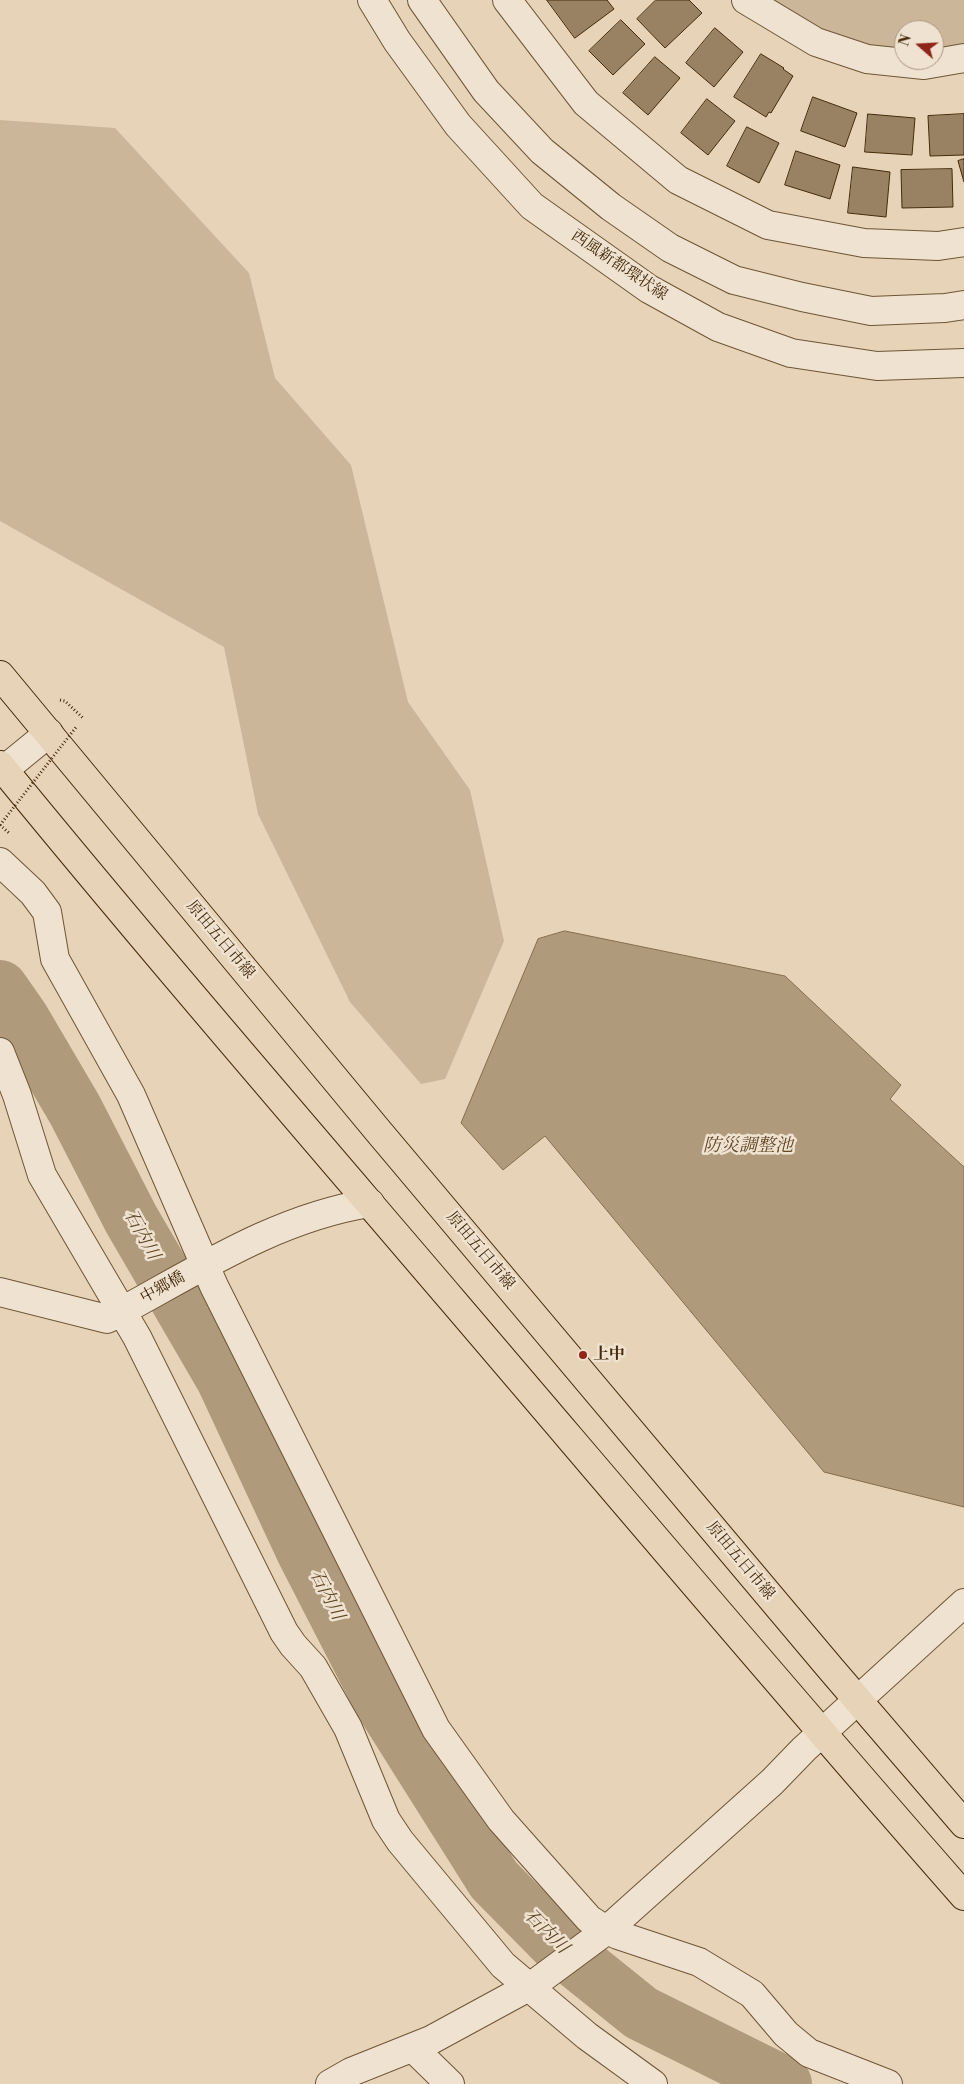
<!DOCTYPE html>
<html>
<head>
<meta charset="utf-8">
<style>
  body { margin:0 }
  #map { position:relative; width:964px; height:2084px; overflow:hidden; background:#e7d3b7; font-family:"Libre Bodoni",serif }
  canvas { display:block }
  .north { position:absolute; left:894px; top:20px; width:50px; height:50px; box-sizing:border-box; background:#efe2d0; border:1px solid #ab9981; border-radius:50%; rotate:289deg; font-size:14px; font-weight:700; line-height:20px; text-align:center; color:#452b0a }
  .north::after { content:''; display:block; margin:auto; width:18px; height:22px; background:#8f2418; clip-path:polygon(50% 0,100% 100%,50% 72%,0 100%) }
</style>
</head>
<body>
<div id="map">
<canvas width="964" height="2084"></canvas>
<div class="north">N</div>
</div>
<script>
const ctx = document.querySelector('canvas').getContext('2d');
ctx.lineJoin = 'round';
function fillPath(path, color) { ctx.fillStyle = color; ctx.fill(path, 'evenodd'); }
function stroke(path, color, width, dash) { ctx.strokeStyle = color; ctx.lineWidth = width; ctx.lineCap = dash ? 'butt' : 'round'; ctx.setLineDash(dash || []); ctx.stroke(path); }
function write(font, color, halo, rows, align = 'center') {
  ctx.font = font + ' "Libre Bodoni","Noto Serif JP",serif'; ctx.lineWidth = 5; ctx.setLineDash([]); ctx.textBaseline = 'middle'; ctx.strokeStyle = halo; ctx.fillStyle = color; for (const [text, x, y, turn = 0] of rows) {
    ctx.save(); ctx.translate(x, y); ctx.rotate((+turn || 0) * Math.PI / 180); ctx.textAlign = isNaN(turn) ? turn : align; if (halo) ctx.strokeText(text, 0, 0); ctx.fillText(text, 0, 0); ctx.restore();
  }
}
fillPath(new Path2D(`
  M767,0H964V45L934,49V30H904V49L868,46L821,33Z
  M0,120L115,128L249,273L275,378L351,465L408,702L470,790L504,941L445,1079L421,1084L350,1002L258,814L224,647L0,521Z`), '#cbb69a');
const water = new Path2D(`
  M565,931L785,976L901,1085L890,1099L964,1167V1507L824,1472L545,1136L503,1170L461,1123L538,939Z`);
fillPath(water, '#b09a7c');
stroke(water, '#856e4e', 1);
stroke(new Path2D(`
  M0,988L21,1018L75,1110L131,1219L224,1379L304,1551L380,1699L494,1880L564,1951L641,2013L784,2084`), '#b09a7c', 56);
const building = new Path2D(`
  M547,0H607L614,9L575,38Z
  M656,0H689L702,13L665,48L637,19Z
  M621,20L645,44L613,75L589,51Z
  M715,28L743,52L714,87L686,63Z
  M761,54L784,68L783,69L793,76L771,113L769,112L766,117L734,97Z
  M655,57L680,78L648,115L623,93Z
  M813,97L857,113L845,147L801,131Z
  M707,99L735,121L708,155L681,133Z
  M868,114L915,118L912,155L865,152Z
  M964,114V155L930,156L928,116Z
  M747,127L779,143L759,183L727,166Z
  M796,151L840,165L830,199L785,185Z
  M964,159V182L958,161Z
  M853,167L890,172L886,217L848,213Z
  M952,169L953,207L902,208L901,170Z`);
fillPath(building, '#998264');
stroke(building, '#452b0a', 1);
const minor = new Path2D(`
  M372,0L397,41L458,125L532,206L649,289L718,327L791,353L877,366L964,363
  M422,0L486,91L542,151L611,207L670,248L734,280L802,297L871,311L945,308L964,305
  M507,0L586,103L678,180L768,225L864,243L938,246L964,242
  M746,0L816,42L867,59L924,65L964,58
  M0,773L49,733
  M0,862L33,893L47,912L55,959L131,1095L214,1286L436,1729L501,1820L589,1919L603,1928L618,1935L699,1962L752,1994L786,2034L809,2053L888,2084
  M0,1052L17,1095L42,1175L137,1337L284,1632L293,1645L313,1667L348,1728L386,1820L400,1841L503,1965L587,2036L653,2084
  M0,1292L107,1319C192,1274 274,1218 370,1203
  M413,2048L450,2084
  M330,2084L351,2072L431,2040L534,1984L607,1930L772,1782L804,1749L964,1603`);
const major = new Path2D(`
  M0,675L379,1132L831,1669L964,1824
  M0,765C148,946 301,1123 453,1301C623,1500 791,1699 964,1896`);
stroke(minor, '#6e5535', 30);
stroke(major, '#452b0a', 30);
stroke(new Path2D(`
  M60,700L65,701L84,719
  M0,825L9,833`), '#452b0a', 3, [1, 2.5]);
stroke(minor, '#efe2d0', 28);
stroke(major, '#e7d3b7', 28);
stroke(new Path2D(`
  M0,825L77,726`), '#452b0a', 3, [1, 2.5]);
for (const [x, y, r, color] of [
  [583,1355,5,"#8f2418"]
]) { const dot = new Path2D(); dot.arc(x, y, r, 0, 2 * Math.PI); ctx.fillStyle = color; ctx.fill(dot); stroke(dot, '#efe2d0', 2); }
write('16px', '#452b0a', '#efe2d0', [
  ["西風新都環状線",619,266,34],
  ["原田五日市線",220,940,50],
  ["原田五日市線",480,1251,50],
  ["中郷橋",163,1288,-29],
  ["原田五日市線",740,1561,50]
]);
write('bold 16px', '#452b0a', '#efe2d0', [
  ["上中",593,1355]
], 'left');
write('italic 18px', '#604726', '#efe2d0', [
  ["防災調整池",748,1147],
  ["石内川",141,1235,61],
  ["石内川",326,1595,63],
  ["石内川",546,1932,45]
]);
</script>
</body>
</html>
